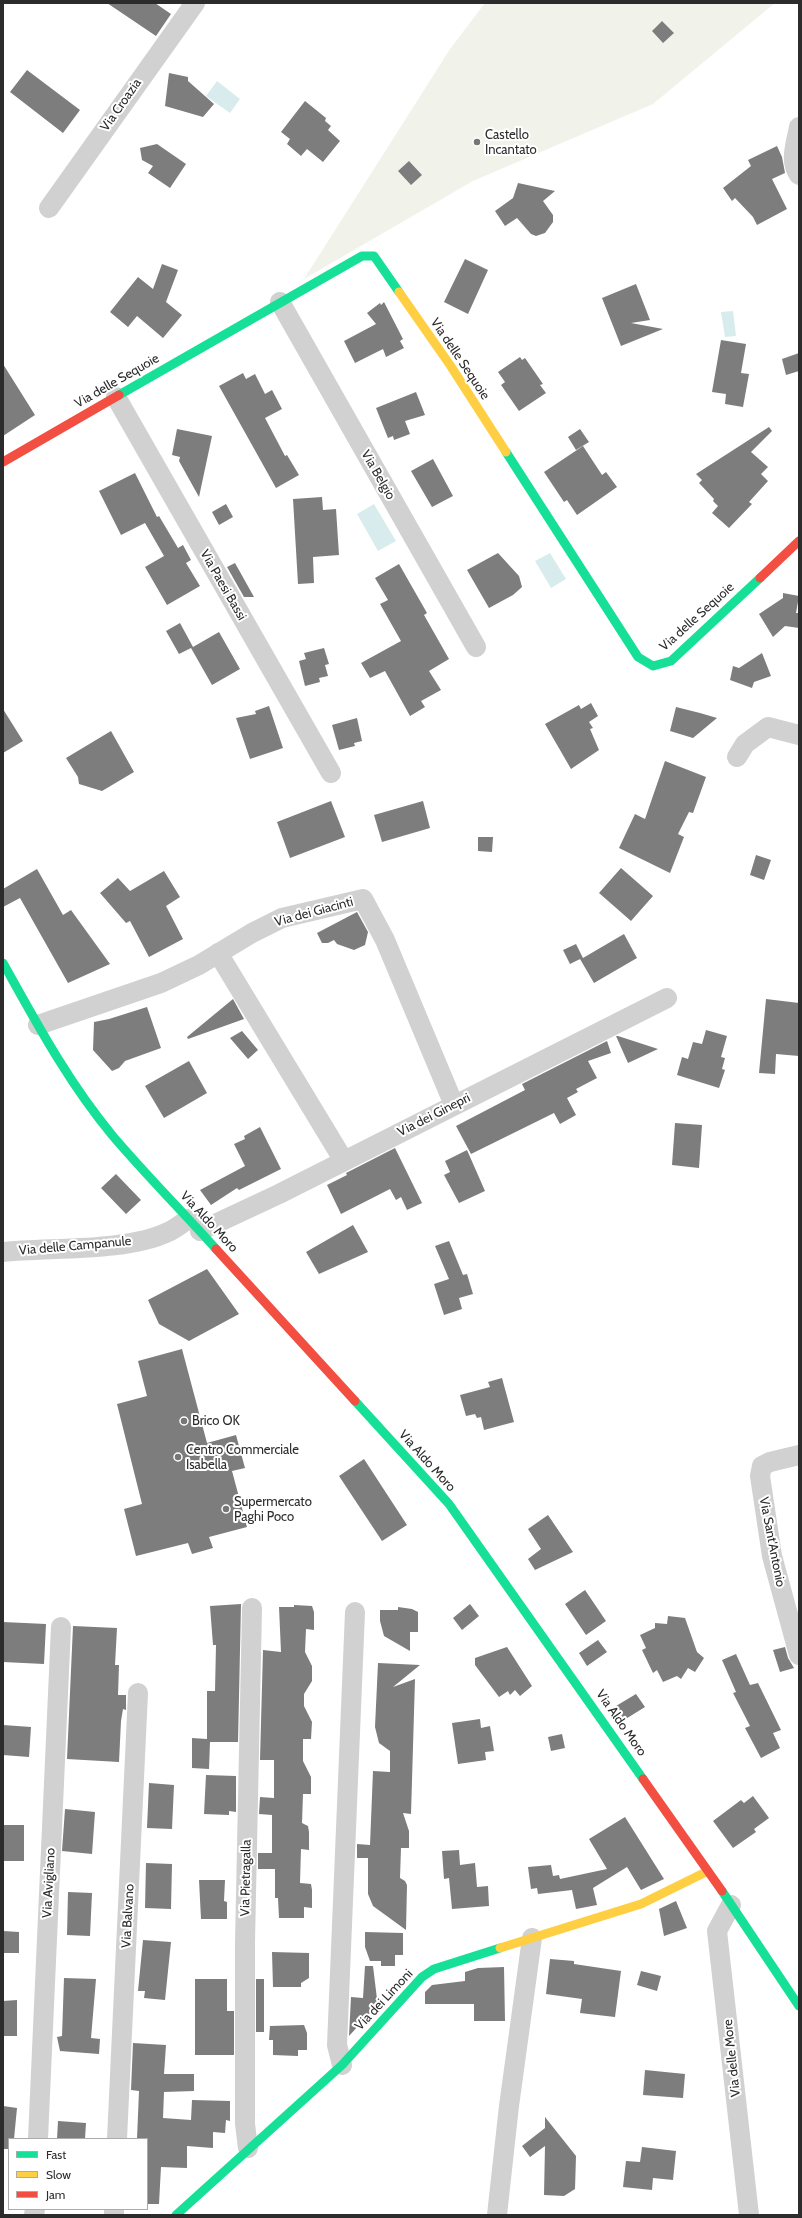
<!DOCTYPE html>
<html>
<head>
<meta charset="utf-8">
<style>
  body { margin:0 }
  #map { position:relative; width:802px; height:2218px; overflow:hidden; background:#fff; font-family:Cabin,sans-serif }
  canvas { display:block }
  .frame { position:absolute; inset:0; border:4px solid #2c2c2c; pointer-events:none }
  .legend { position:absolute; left:8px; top:2138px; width:140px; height:72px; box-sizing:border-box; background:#fff; border:1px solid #ababab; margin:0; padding:5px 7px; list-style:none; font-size:12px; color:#2c2c2c }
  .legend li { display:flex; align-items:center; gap:8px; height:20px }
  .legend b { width:20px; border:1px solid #ababab }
</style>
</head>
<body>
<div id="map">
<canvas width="802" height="2218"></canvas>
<div class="frame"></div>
<ul class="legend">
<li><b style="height:5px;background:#16e098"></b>Fast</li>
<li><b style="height:5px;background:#ffcf43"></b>Slow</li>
<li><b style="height:5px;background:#f24e42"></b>Jam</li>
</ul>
</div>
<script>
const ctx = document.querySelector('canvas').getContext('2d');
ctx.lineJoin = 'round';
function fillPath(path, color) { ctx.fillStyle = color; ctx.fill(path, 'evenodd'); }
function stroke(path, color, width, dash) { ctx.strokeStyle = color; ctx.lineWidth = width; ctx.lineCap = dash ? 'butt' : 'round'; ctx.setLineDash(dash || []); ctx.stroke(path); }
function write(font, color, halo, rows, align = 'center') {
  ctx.font = font + ' Cabin,sans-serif'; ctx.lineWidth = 4; ctx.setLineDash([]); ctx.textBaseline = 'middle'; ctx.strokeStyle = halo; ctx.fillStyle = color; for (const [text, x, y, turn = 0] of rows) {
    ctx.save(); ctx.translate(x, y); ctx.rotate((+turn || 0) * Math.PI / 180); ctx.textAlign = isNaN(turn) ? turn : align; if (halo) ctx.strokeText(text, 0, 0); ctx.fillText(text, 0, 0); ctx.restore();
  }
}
fillPath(new Path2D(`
  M485,3H775L653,104L473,181L304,279L450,49Z`), '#f1f3eb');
fillPath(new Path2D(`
  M217,81L240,99L230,113L206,96Z
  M733,311L736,336L725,337L721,312Z
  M374,504L396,541L378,551L357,514Z
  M550,553L566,579L551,588L535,561Z`), '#d8ecee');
fillPath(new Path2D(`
  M107,3H155L171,14L156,36Z
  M662,21L674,33L663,43L652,31Z
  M27,70L80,110L63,133L10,92Z
  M169,73L188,77V81L214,104L203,117L165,106Z
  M305,101L326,118L325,121L331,126L328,130L340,141L323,162L307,149L301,156L287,144L290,139L281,132Z
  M157,144L186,164L170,188L148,173L153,166L142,160L140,148Z
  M777,146L782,157L785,173L772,179L787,209L757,225L753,217L735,198L732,201L723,188L751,166L748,160Z
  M409,161L422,175L411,185L398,171Z
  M518,183L555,191L543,201L553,215V222L545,233L536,236L531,234L517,218L505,226L495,211L513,198Z
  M465,259L488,270L468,314L444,302Z
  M162,264L178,270L166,302L182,315L163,338L137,316L128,327L110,312L138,277L153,289Z
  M636,284L650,320L631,323L663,329L621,346L602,298Z
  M384,302L403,339L400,341L404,348L386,357L383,349L355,363L344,341L376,324L367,313L380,303L381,305Z
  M721,340L746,344L741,373L749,374L743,407L725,404L726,394L712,392Z
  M799,353V371L786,375L782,359Z
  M520,357L522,360L525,358L543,384L540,385L546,393L519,411L501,385L505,382L498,372Z
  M3,364L35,415L3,436Z
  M243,373L246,379L255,374L265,394L272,390L282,409L265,418L285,456L287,455L299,475L276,488L219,386Z
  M416,392L425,415L405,421L410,434L394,440L393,436L388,438L376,408Z
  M769,427L772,431L751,452L768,467L761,474L768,481L749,502L752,504L729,528L712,513L718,506L713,501L714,499L699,483L702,480L696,474Z
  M177,429L212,436L199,497L179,461L180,457L172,455Z
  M580,429L589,442L576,450L568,437Z
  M583,446L602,475L606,472L617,487L577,515L567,500L564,502L544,472Z
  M433,459L453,496L432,507L411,471Z
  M135,473L157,517L151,520L159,516L178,548L183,545L191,560L186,563L200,586L167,605L145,567L164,556L145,523L121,535L99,491Z
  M322,497L323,510L336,509L339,555L313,557L314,583L298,584L293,499Z
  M226,504L233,517L219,525L212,512Z
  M498,553L519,576L522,587L513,595L489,608L467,570Z
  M235,563L254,597H244L227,567Z
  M399,564L427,613L424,615L449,659L429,671L441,690L421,701L425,707L410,716L385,671L370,678L361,663L401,641L380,604L388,600L375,578Z
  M783,593L799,596L796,613H799V628L785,626L773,637L759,614L783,598Z
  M180,623L193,647L219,632L240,669L212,685L191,648L179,654L166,631Z
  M324,648L329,664L325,665L328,676L319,678L320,682L305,686L299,661L306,659L304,653Z
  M762,653L771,676L754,682L752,688L730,680L733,666L739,668Z
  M591,703L598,716L589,722L593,728L590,729L599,750L571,769L545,724L579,705L581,709Z
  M269,706L283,748L250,759L236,718L256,714L255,711Z
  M676,707L700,713L717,718L693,738L670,731Z
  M3,709L23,741L3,753Z
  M357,718L362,741L354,743L355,746L339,750L332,725Z
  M111,731L134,772L102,791L79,784L78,777L66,758Z
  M665,761L706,777L693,813L689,812L678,834L684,837L670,873L619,848L635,814L645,819Z
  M331,801L345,837L290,858L277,822Z
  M423,801L430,828L382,842L374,815Z
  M478,837H493L492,852L478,851Z
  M756,855L771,860L764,880L750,875Z
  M621,868L653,896L631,921L599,893Z
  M37,869L63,915L71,910L110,964L68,983L20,898L3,907V889Z
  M164,871L180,897L166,906L183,939L149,957L130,921L126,923L100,893L118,878L130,891Z
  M357,912L368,932L365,945L354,950L337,944L334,940L328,943H322L317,933Z
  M624,934L637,958L594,983L580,959L582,958L570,964L563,950L576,944L583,958Z
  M233,999L244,1019L188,1039L187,1037Z
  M766,999L799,1003V1056L776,1054L775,1074L759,1073Z
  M147,1007L161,1048L125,1061L119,1068L112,1071L93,1050L94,1022L109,1019Z
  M706,1030L727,1036L721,1057L725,1058L722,1069L725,1070L719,1088L677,1075L682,1057L688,1059L693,1042L702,1044Z
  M242,1031L258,1050L248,1059L230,1038Z
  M616,1036H618L658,1049L628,1063Z
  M607,1041L611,1053L588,1061L597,1078L576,1089L578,1092L567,1098L576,1115L560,1124L554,1113L471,1154L456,1126L525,1090L522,1084Z
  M189,1061L207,1093L164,1118L145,1086Z
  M675,1123L702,1125L699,1168L672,1165Z
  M260,1127L281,1169L239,1190L237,1188L211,1205L200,1190L245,1166L234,1144L245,1139L244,1136Z
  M395,1148L422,1203L407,1210L401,1197L396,1200L390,1189L341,1214L327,1185L347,1175L346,1173Z
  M467,1150L485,1191L459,1203L444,1175L450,1172L445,1161Z
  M116,1174L141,1200L126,1214L101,1188Z
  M353,1225L368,1252L319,1274L306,1252Z
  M449,1241L463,1275L467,1274L473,1294L459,1298L462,1309L444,1315L434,1284L449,1279L435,1246Z
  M207,1269L239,1314L189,1341L159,1324L148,1300Z
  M182,1349L207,1443L236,1435L245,1468L232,1471L247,1527L209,1537L213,1548L192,1554L188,1543L136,1556L124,1509L142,1504L117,1404L147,1396L138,1361Z
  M502,1378L514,1422L484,1430L481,1417L477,1418L475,1414L466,1416L460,1395L490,1387L488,1382Z
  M364,1459L407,1525L382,1541L339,1476Z
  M548,1515L573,1552L535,1570L528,1559L541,1549L528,1529Z
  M585,1590L606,1621L586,1635L565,1604Z
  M241,1604L238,1742H210L209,1769L192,1768V1738L207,1739V1691H215L216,1645H213L210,1606Z
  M470,1604L479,1616L462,1630L453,1618Z
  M294,1605L312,1606L314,1612V1630L306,1629L305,1652L312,1666V1681L304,1694V1706L312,1722L311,1739H303V1761L311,1777V1794H303L302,1823L308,1826L309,1832V1850L301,1849L300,1883L311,1884L312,1890V1908L304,1907V1918H279L278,1898H275V1869H258V1853H272V1815L259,1814L260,1797L274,1798V1760H260L263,1650L281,1652L279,1607H294Z
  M398,1607L412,1609L418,1612V1632H410V1651L384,1636L380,1621V1610H398Z
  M668,1616L685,1618L697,1652L704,1658L695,1672L688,1668L681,1679L677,1676L663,1682L657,1670L653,1673L642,1650L646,1648L640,1635L655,1628V1623L667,1624Z
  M3,1622L46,1624L44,1664L3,1662Z
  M73,1626L117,1628L115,1665H119L118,1695H126V1710L123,1709L121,1721L119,1762L67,1759Z
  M598,1640L607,1652L587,1666L579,1653Z
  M507,1647L532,1686L520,1696L515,1690L510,1695L508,1691L499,1697L475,1665V1658Z
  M785,1647L788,1658L794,1668L780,1672L773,1650Z
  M736,1654L750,1685L758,1683L781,1730L773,1733L780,1748L761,1758L745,1728L750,1726L733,1693L736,1692L722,1660Z
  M378,1663L420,1665L393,1687L415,1679L411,1814L403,1813L409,1831V1848H401L400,1878L405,1881L407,1885L406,1930L373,1906L368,1894V1858H357V1844L370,1845L373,1771L390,1772V1751L379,1743L375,1727Z
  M636,1694L645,1707L624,1720L616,1706Z
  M480,1719L481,1728L490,1726L494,1751L485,1752L486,1760L458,1764L452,1723Z
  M3,1725L31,1727L29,1757L3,1755Z
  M562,1734L565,1748L551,1751L548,1737Z
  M206,1775L236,1776V1812L229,1811V1815L204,1814Z
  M149,1783L174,1785L172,1829L147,1828Z
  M753,1796L769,1818L754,1829L756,1832L733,1848L713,1821L741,1800L744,1803Z
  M65,1809L95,1812L92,1854L62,1851Z
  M625,1817L664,1879L641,1890L627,1867L593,1888L597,1905L576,1909L572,1890L538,1894L537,1888L531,1889L528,1867L551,1865L553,1876L559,1875L560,1879L607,1869L589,1839Z
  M3,1825H24V1861H3Z
  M459,1850L460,1865L475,1863L477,1887L488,1886L489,1906L452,1909L449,1878L444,1879L442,1851Z
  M146,1863L172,1864L171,1909L145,1908Z
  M199,1880H225L224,1901L227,1902V1919H201Z
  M68,1892L92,1893L90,1936L67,1935Z
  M676,1901L687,1928L664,1936L659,1909Z
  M3,1931L19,1932V1953H3Z
  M365,1932L403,1933V1955H395V1966H381V1961H370L365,1947Z
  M143,1940L171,1942L165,2000L144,1998L145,1991H138Z
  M272,1952L309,1953V1978L301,1983V1987H273Z
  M550,1959L574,1961V1964L621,1971L615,2017L580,2013L582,1999L546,1994Z
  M365,1966H373L377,1999H383L349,2036L351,1997L363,1998Z
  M504,1967L505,2021H474V2004H425V1992L432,1985L465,1981V1972L478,1968Z
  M641,1971L661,1976L657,1991L637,1985Z
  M64,1978L96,1979L91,2038L100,2039L99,2054L60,2051L57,2037L62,2036Z
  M195,1979H227V2011H234V2055H195Z
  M256,1979H264V2032H256Z
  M17,2000V2036H3V2001Z
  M304,2025L307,2033V2050H298V2056L273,2055V2040H269L270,2026Z
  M133,2043L166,2045L164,2074H194V2091L164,2092L163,2118L191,2120L192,2100L230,2101V2121L226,2120L225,2133L213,2132V2148L187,2146V2168L161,2167L159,2204H147V2139H137L139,2091L131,2090Z
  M645,2070L685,2074L683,2098L643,2095Z
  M3,2106L17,2108L14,2139H9V2149H3Z
  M545,2117L576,2156L575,2189L564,2196L544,2195L545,2146L530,2157L522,2146L545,2128Z
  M58,2121L86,2123L85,2139H57Z
  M642,2147L676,2151L673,2180L653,2178L652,2190L623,2187L626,2161L640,2162Z`), '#7d7d7d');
stroke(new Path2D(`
  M799,127C796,144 789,160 799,175
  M49,208L195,3
  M280,302L476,647
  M116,397L331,773
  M737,757L745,744L768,727L799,735
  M218,953L344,1161
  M38,1025L161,983L199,965L252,933L282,918L363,899L385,940L454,1105
  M200,1231L279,1194L667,998
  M3,1252C50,1247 127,1252 168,1232C175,1229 182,1223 189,1219
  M799,1455L770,1462L762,1466L760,1476L772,1556L799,1655
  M731,1905L717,1931L749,2215
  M342,2065L337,2045L355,1612
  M38,2139L61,1627
  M117,2139L138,1693
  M248,2148L245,2124V1942L252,1608
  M34,2215L35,2209
  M114,2215V2209
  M497,2215L509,2106L532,1938`), '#d1d1d1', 20);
stroke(new Path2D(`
  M119,395L362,256H374L399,292
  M506,452L638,657L653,666L671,661L760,578
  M3,963C36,1022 68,1082 112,1135C145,1174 182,1211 216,1249
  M355,1401L449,1504L643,1779
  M722,1891L799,2006
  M176,2215L342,2065L422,1977L434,1969L500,1948`), '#16e098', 9);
stroke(new Path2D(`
  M399,292L450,365L506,452
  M500,1948L641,1904L708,1871`), '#ffcf43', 9);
stroke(new Path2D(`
  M3,462L119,395
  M760,578L799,541
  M216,1249L355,1401
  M643,1779L722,1891`), '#f24e42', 9);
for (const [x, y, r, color] of [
  [477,142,4,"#767676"],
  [184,1421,4,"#767676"],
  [178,1457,4,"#767676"],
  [226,1509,4,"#767676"]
]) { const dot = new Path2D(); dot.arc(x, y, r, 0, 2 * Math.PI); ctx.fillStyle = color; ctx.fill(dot); stroke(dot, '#fff', 1.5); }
write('13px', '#2c2c2c', '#fff', [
  ["Via Croazia",121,105,-55],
  ["Via delle Sequoie",460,359,56],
  ["Via delle Sequoie",117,381,-30],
  ["Via Belgio",378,475,60],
  ["Via Paesi Bassi",223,585,60],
  ["Via delle Sequoie",697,617,-42],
  ["Via dei Giacinti",314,912,-15],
  ["Via dei Ginepri",434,1115,-27],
  ["Via Aldo Moro",209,1222,47],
  ["Via delle Campanule",75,1246,-5],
  ["Via Aldo Moro",427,1461,48],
  ["Via Sant'Antonio",772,1542,79],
  ["Via Aldo Moro",621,1723,55],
  ["Via Pietragalla",246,1878,-89],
  ["Via Avigliano",49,1883,-87],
  ["Via Balvano",128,1916,-87],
  ["Via dei Limoni",384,2000,-47],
  ["Via delle More",732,2058,-96]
]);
write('13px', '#2c2c2c', '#fff', [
  ["Castello",485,135],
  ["Incantato",485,150],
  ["Brico OK",192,1421],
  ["Centro Commerciale",186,1450],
  ["Isabella",186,1465],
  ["Supermercato",234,1502],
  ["Paghi Poco",234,1517]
], 'left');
</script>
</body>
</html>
